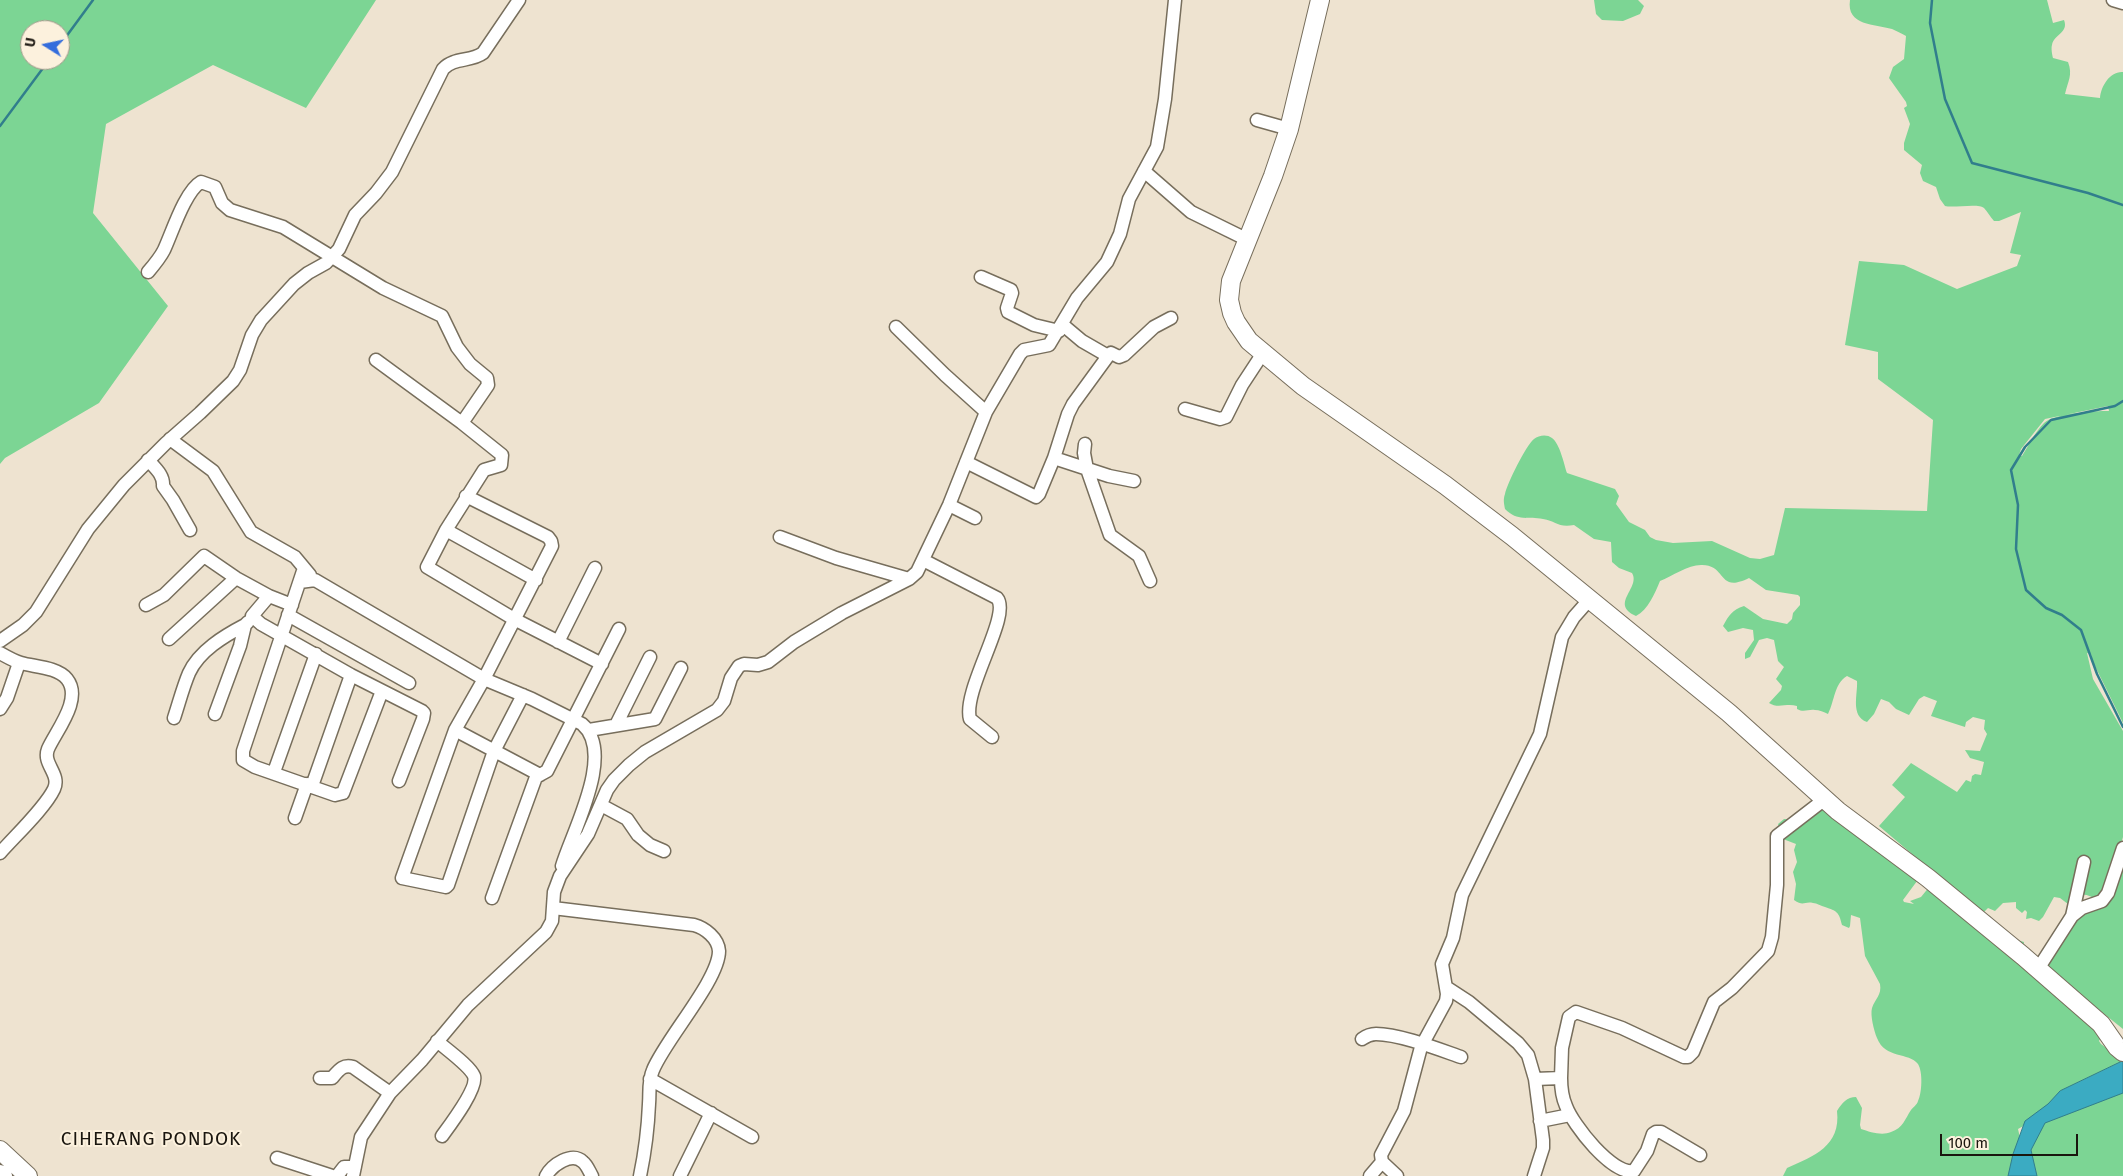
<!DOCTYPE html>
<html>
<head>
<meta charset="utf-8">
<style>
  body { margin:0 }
  #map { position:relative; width:2123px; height:1176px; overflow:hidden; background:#eee3d0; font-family:"Fira Sans",sans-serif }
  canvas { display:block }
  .north { position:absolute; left:20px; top:20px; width:50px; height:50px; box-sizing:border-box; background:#fcf1dd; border:1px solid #a2998b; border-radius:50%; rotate:280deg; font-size:14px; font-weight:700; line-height:20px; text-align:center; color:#1a160f }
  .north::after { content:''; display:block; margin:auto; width:18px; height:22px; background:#346ddc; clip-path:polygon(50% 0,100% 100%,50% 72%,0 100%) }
  .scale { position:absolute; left:1940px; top:1134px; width:138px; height:22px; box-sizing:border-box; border:2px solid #1a160f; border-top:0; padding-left:6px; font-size:15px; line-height:18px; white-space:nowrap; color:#1a160f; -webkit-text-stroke:4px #fcf1dd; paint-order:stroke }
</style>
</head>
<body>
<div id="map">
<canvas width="2123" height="1176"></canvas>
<div class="north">U</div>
<div class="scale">100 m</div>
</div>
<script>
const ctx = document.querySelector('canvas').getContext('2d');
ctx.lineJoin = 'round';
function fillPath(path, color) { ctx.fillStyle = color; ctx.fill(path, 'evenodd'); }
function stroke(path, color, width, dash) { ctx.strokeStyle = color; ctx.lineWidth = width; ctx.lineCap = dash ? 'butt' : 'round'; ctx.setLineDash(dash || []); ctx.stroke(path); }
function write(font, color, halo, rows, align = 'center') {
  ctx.font = font + ' "Fira Sans",sans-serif'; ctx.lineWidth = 4; ctx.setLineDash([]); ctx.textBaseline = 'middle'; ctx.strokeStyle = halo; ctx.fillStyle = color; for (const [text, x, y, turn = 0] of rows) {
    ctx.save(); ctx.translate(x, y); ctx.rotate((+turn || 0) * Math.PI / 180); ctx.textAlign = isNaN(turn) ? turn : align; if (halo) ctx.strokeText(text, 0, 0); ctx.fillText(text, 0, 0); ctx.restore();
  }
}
fillPath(new Path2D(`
  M0,0H376L306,108L213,65L106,124L93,213L168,306L99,403L5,458L0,464ZM30,30H60V60H30Z
  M1594,0H1638L1644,6L1640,14L1623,21L1602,20L1596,14Z
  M1850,0H2047L2053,23L2064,20C2069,33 2054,34 2052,45C2051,48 2052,54 2053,58L2068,62C2073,75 2068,81 2065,94L2100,98C2101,86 2110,71 2123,72V723L2092,660L2091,654L2087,653L2093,679L2123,731V837L2106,895L2096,900C2090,894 2081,894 2073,895L2068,904L2060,898L2054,897L2043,917L2039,921L2031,918L2026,919L2027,912L2025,910L2022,913L2016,908V902L2003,903L1995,911L1988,908L1984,912L1971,904L1879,826L1905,797L1892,785L1911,763L1957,792L1966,780L1971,782L1972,776L1975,774L1981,775L1984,762L1970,758L1965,750L1980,751L1987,734L1984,729L1985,720L1973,717L1966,722L1965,727L1931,716L1937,701L1924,696L1919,699L1909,715L1896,709L1889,702L1881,699L1874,714L1867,722C1850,716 1858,694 1857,681L1847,676C1834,684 1835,700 1828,714C1824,712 1819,710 1815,710C1808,709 1804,713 1797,709V706C1786,703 1778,709 1769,703L1781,690L1782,686L1776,679L1784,667L1778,661L1774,640L1767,638L1759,640L1750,657L1745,659V653L1754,640L1753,630L1743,628L1728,632L1723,626C1729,615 1732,610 1744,606L1763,619L1787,624L1792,619L1793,613L1800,605V597L1798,595L1766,590L1749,578C1717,594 1727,564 1701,565C1688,565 1672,576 1660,581C1655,593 1648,610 1636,616C1609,604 1641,588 1632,573L1619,568L1612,562L1611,542L1594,539L1574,525C1558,528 1556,521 1543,519C1528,516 1518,522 1505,509C1504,503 1503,500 1505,494C1507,484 1526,445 1534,439C1539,435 1547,434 1552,438C1560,444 1564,464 1567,473L1615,489L1619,496L1616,504L1629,522L1645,530L1650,537L1656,540L1673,543L1712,541L1750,558L1760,559L1774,555L1785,508L1927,511L1933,420L1878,379V352L1845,345L1859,261L1904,265L1957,289L2017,266L2021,255L2010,253L2021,212L1999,221H1994C1990,217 1988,212 1984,208C1979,203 1954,208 1945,206L1940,199L1936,187L1923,181L1920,173L1922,165L1904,150V143L1910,124L1904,108L1907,106L1906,102L1889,78L1893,67L1904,59L1906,36C1902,34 1897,31 1892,29C1875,24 1846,26 1850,0ZM2108,406L2109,411C2094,411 2055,413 2044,423C2035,432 2029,445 2022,456L2019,455L2021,449L2045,419Z
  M1823,800L1920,877L1903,900L1904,902L1914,904L1910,901L1921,897L1930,886L1990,916C1996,929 2010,939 2024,942L2022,957L2045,967L2074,917L2102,904L2123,843V1029L2068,985L2105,1030L2099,1041L2101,1044L2117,1056L2123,1046V1071L2018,1129L2021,1142L2015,1176H1783L1787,1168C1814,1156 1841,1146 1837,1111C1842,1103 1847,1097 1856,1097L1862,1108L1860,1125L1861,1129C1870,1132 1882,1136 1891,1132C1903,1128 1905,1119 1911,1110C1913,1107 1917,1105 1918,1101C1922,1093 1923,1072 1918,1064C1909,1052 1885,1059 1877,1038C1874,1031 1870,1015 1872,1008C1875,999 1882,995 1880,984L1865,956L1860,918L1851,915L1850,926L1849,928L1842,925C1839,912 1837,911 1825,907C1821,906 1817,903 1813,903C1804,901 1804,907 1794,900L1796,884L1793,872L1797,862L1794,850L1796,844L1783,839L1778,824L1784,819L1795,820L1816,814Z
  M2123,1090V1176H2031C2030,1163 2027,1146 2034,1134C2045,1111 2099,1098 2123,1090Z`), '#7cd594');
const water = new Path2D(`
  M2123,1061V1093L2045,1123L2031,1150L2037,1176H2008L2013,1154L2025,1121L2048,1104L2060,1091Z`);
fillPath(water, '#3babc2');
stroke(water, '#317e8c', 1);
stroke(new Path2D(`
  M1932,0L1930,23L1945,99L1972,163L2088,193L2123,205
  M60,45L93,0
  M0,126L49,60
  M2123,401L2115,406L2051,420L2025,447L2011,470L2018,505L2016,549L2026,590L2046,608L2062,615L2081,630L2097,674L2123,727`), '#317e8c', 2.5);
const minor = new Path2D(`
  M2113,0L2123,3
  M1257,120L1289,129
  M1144,171L1191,212L1248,240
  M148,272C154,265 160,258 164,250C172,233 185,191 201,182L215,187L222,203L230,210L283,227L383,288L442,316L457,347L470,364L487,378L488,385L462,423L502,455L501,465L484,470L446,530L427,567L514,619L602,664
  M981,277L1011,290L1012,293L1007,308L1008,312L1034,325L1059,331
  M1063,325L1082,341L1108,356
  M896,327L945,375L986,412
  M376,360L462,423
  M1185,409L1220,419L1226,417L1242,385L1263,353
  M170,439L213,471L251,532L295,557L310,575
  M1085,444L1084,453L1087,469L1110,535L1139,556L1150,581
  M1054,458L1109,476L1134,481
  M148,460C155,468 164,475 163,486L173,500L190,530
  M966,462L1036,497L1039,494L1054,458L1068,414L1073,404L1108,356L1111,353L1119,357L1124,355L1154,327L1171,318
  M466,496L548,537L551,541L552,546L484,679L455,730L402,878L446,887L448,885L494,751L523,695
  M949,505L975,518
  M446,530L536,580
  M780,537L836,558L909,579
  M923,560L997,598C1012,615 962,690 970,719L992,737
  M304,568L243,751V760L255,767L335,795L343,793L382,691
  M300,582L315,580L484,679L532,699L582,724C616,753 572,832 562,866
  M269,596L292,605
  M146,605L164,595L204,556L236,578L269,596L252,616L261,624L351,675L422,711L424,713L423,719L399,781
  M288,615L409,683
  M169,639L236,578
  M0,641L23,625L36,612L88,529L124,485L166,443L200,413L233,381L240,370L252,335L261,320L294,284L308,273L326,263L339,249L355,215L376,193L392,172L443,69C454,57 471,62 483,53L519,0
  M558,642L595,568
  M0,653C7,657 14,661 21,663C35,667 57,667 67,679C83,699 56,731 48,749C42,764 61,774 54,789C45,808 15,836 0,853
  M0,709L7,698L19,663
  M215,714L240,646L245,625L248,622
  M174,718C179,703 183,687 189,673C199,651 224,636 245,625
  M616,725L650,657
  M455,730L540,775
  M589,730L655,719L681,668
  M274,772L316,654
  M312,786L351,675
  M601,805L627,819L638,835L650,845L664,851
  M295,818L307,784
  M492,898L536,777L547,771L619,629
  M553,908L694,925C705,928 718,938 719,951C719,980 665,1040 653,1070C648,1081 650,1093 649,1104C648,1128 645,1152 640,1176
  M2072,916L2084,862
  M2038,969L2072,916L2082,908L2102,901L2108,893L2123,848
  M1446,987L1469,1002L1518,1043L1528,1055L1535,1079L1561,1078C1561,1088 1562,1097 1566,1106C1573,1125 1612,1175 1634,1171L1647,1151L1653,1134L1656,1132H1661L1700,1155
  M1362,1039C1366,1036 1371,1034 1376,1034C1399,1034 1438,1049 1461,1057
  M437,1041C446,1049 470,1066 474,1076C478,1088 450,1125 442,1136
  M320,1078H332C339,1070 343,1064 353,1067L390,1093
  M1561,1078L1562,1048L1569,1017L1576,1012L1622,1028L1684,1057H1688L1693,1052L1714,1002L1732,988L1768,951L1772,937L1777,885V836L1825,799
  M650,1079L752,1137
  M1540,1121L1570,1115
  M277,1158L332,1176
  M337,1176L344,1167H355
  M353,1176L361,1137L390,1093L422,1060L468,1005L546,932L552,921L554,892L560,876L588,834L607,790L614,780L629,765L645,752L717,710L724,701L731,678L739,666L744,664L758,665L768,662L794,642L842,613L909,579L917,572L949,505L986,412L1020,354L1024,350L1049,345L1077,298L1107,262L1120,234L1129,199L1157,147L1165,99L1175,0
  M546,1176C552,1165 572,1151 583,1162C587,1165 589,1171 592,1176
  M680,1176L711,1113
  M1370,1176L1382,1162
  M1397,1176L1382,1162L1381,1155L1404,1111L1421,1047L1446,1001L1447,994L1442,964L1453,938L1462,895L1540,734L1562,637L1574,617L1589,600
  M1534,1176L1543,1148V1140L1535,1079`);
const highway = new Path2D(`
  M1320,0L1289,129L1273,176L1231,281L1229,300L1232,313L1236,322L1249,341L1303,386L1445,485L1512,536L1729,713L1838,811L1928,878L2023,956L2101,1024L2117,1047L2123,1052
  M0,1150L28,1176
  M0,1174L3,1176`);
stroke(minor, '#776e5c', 15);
stroke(highway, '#776e5c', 20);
stroke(minor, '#fff', 12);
stroke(highway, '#fff', 18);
ctx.letterSpacing = '1px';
write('19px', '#1a160f', '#fcf1dd', [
  ["CIHERANG PONDOK",151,1140]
]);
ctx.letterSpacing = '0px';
</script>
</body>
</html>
